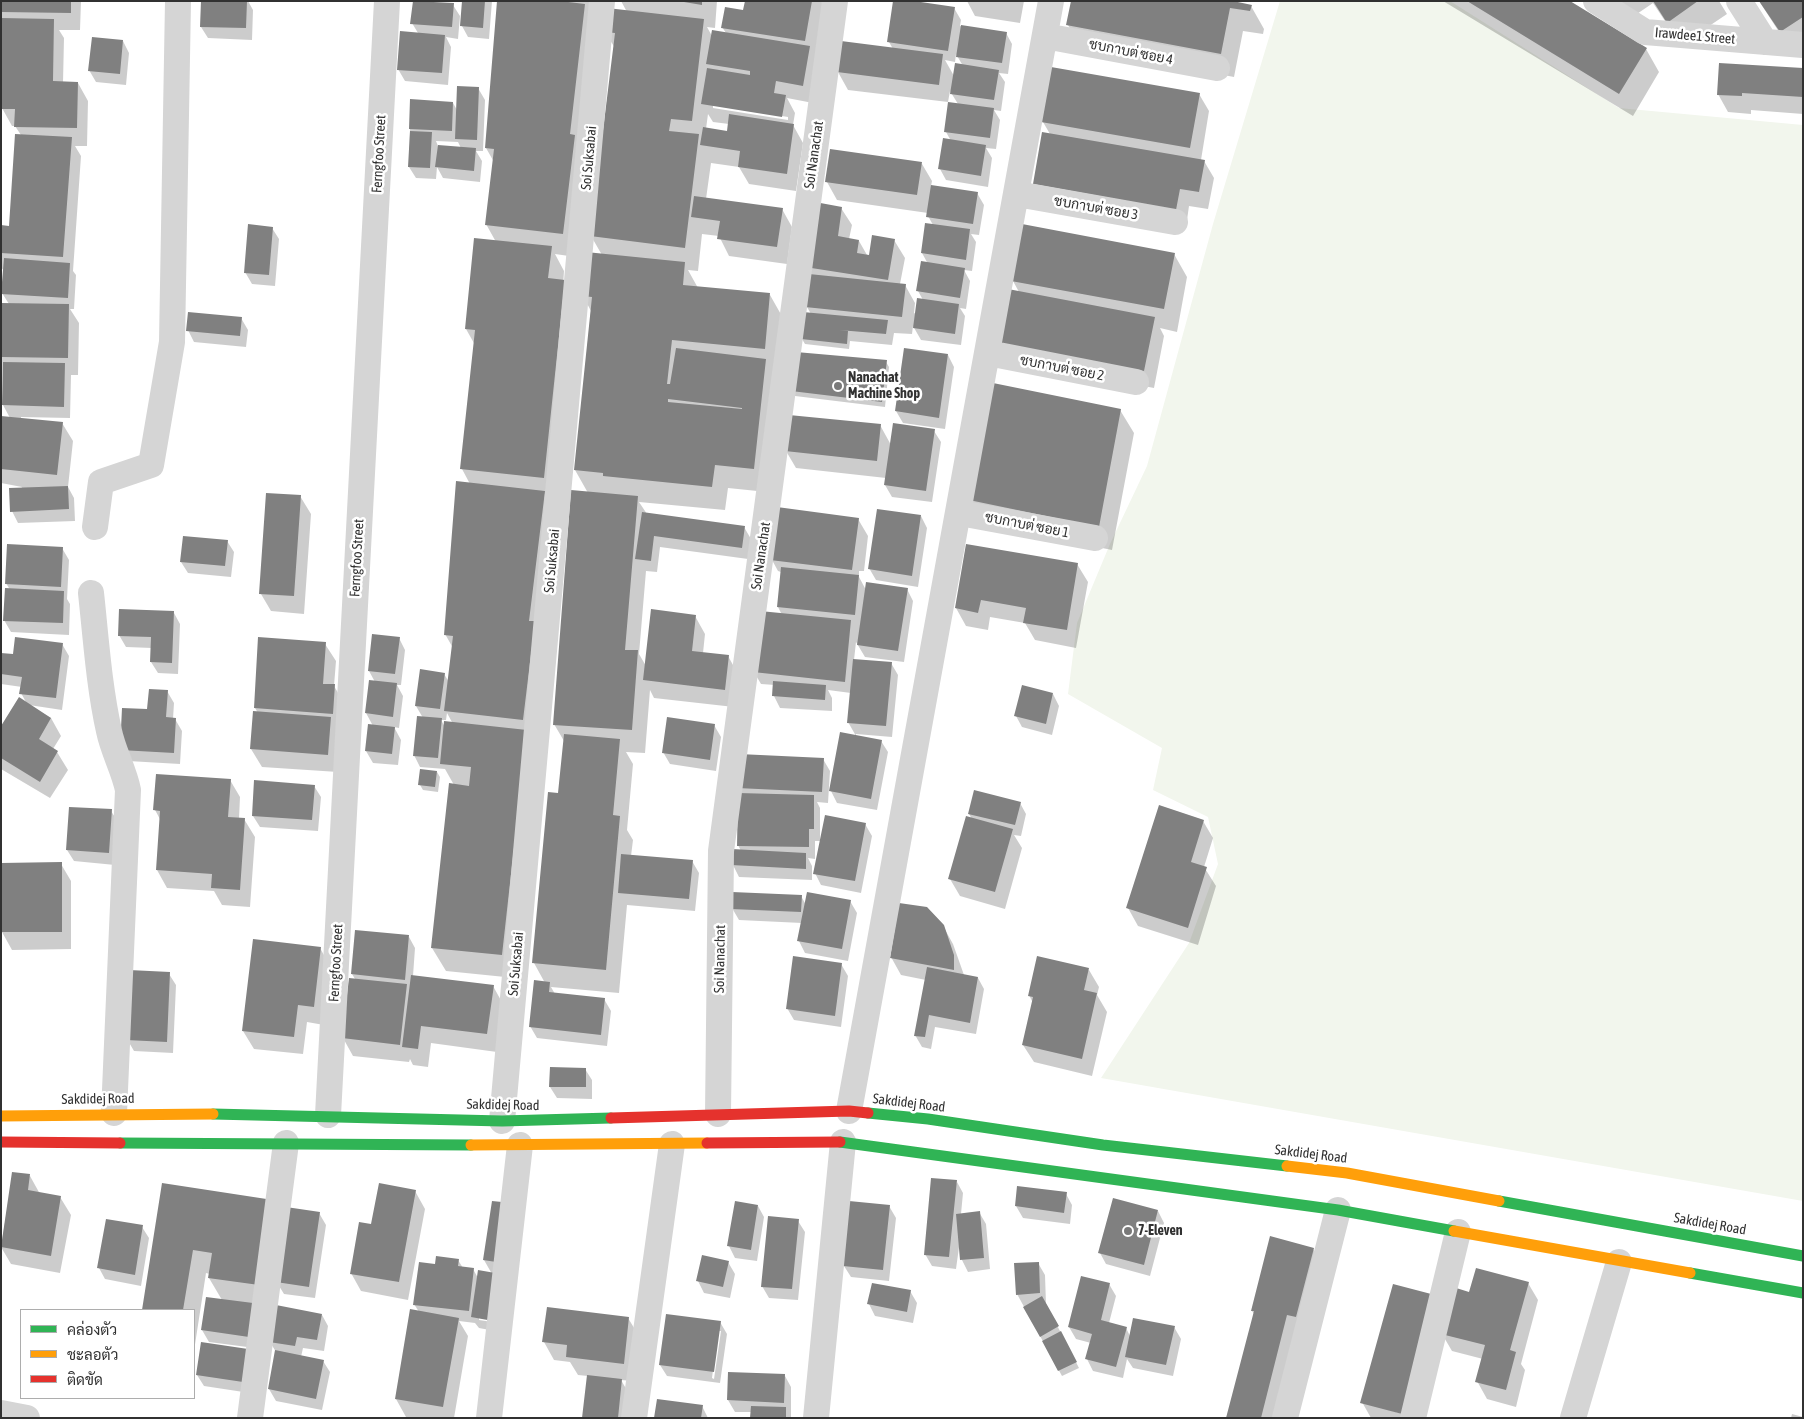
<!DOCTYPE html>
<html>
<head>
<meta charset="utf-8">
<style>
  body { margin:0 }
  #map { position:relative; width:1804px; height:1419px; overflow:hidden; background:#fff; font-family:"Asap Condensed",Sarabun,sans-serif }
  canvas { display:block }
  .frame { position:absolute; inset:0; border:2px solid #313131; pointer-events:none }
  .legend { position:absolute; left:20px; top:1309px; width:175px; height:90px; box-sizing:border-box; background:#fff; border:1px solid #adadad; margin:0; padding:6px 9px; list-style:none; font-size:15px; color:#313131 }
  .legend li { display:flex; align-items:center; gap:10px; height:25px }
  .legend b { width:25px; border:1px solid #adadad }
</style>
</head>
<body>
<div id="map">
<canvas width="1804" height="1419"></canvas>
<div class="frame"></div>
<ul class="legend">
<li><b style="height:6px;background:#30b455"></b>คล่องตัว</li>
<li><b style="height:6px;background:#ff9f0a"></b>ชะลอตัว</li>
<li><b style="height:6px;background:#e5322d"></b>ติดขัด</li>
</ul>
</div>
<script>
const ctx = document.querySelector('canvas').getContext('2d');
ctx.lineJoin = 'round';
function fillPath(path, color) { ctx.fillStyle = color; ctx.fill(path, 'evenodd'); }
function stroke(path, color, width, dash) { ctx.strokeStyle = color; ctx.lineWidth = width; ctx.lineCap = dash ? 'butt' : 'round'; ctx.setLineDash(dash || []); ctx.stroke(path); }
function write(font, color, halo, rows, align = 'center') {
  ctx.font = font + ' "Asap Condensed",Sarabun,sans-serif'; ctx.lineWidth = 5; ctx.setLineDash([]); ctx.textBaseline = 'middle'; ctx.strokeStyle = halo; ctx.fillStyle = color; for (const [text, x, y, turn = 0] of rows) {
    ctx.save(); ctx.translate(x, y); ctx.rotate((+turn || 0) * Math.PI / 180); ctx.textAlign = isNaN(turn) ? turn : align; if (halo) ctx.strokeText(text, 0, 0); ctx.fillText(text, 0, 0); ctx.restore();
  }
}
fillPath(new Path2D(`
  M1280,1H1450L1619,108L1803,125V1201L1101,1078L1189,943L1218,864L1208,817L1153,790L1162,748L1068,694L1077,623L1110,544L1147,466L1213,224Z`), '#f2f6ed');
fillPath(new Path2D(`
  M1,1H81L80,30H59L64,38L63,83H78L88,101L87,146H75L81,156L73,271L76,275L74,309H70L79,323L78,375H71L70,418L21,417V419L62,423L73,441L68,487L74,498L75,521L18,523L12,511L22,487L1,483V417L10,418L3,405L1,304H9L2,293L4,270L1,268V226L10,227L21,135L15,126H12L2,108Z
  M202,1H248L253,10L252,40L208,38L201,27Z
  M463,1H492L489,39L468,37L462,26Z
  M498,1H602L576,257L555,254L564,271L515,978L446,971L432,948L454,785L445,769L420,767L414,755L423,718L416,706L444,674L449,682L453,648L445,634L470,484L462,469L475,345L466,329L476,240L496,242L486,224L494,162L486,148ZM447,713L453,724L445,727L441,720H446Z
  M621,1H717L715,28L707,27L712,36L726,33L722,27L744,11L746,1H821L824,5L813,103L787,98L795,113L793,125L803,143L796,191L749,184L739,167L711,163L706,199L782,209L792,227L787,264L729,256L719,236L702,234L698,271L688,270L698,288L770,295L783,318L767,492L728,488L725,510L639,502L647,514L744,527L751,539L748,559L660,547L657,572L646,571L639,654L646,666L695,616L705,634L703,653L728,656L738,674L734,707L654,698L650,690L645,753L626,752L633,764L627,830L633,840L631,856L692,861L699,873L695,911L627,905L619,993L551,987L555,994L604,999L611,1011L607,1046L537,1038L530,1026L545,983L534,963L550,794H559L564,741L554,724L588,493L575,470L591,311L583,296L602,255L591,236L615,48L605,32L627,12ZM713,105L788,117V120L713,108ZM708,114L713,122L729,124L728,132L706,129Z
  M967,1H1024L1020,23L975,16Z
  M1072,1L1251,6L1264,29L1263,34L1243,31L1234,77L1081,48L1068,25Z
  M1443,1H1567L1646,49L1659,72L1633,116Z
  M1619,1H1719L1727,14L1681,45L1653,3L1631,18Z
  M1759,1H1803V49L1794,55Z
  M453,5L460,16L458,39L446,37L451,47L448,85L405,81L398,69L418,33L412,23Z
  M954,8L961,20L960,26L1006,33L1012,44L1008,74L999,73L1005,82L1001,111L994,110L1000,120L996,149L986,148L992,158L988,187L946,180L940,169L951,141L946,132L958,104L950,91L948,102L848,90L838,72L893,49L889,42ZM956,54L963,66L954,76L945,60L955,62Z
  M123,41L129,53L126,85L96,82L89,70Z
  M1803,69V114L1751,110V114L1728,112L1718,94Z
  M478,88L485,100L483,151H476L482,161L480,182L443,178L437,167L436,179L416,178L409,167L410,129L453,103L457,110ZM436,141L458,142L461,148L438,146Z
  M1199,94L1209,111L1201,160L1204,161L1214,178L1208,209L1189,206L1186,227L1050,134L1043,122Z
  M922,164L932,181L931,186L977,193L984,205L979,235L971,234L976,242L972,271L964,270L970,281L966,309L960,308L965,316L961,345L921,340L913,326L912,334L894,333L892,345L850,341L849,349L805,344L802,339L811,314L807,307L806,266L841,208L852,225L849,239L859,241L867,255L870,256L894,240L905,258L900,284L905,285L915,303L914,313L916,314L923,300L918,291L928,264L922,253L933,225L928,216V213L837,200L827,182Z
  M272,228L279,239L275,286L252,284L245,272Z
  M1174,254L1187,277L1177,332L1160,328L1164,336L1154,388L1009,360L1019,292L1013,281Z
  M241,318L248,330L246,347L194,342L188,330Z
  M948,355L954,367L945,429L903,423L896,411Z
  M886,362L889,367L885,407L795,396L792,391Z
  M1120,410L1134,433L1112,550L984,524L970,500Z
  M880,425L891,445L934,431L941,442L932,502L892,497L885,485L886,478L796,468L786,451Z
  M300,496L311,514L304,614L271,611L261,594Z
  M921,516L927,528L918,587L876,580L869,568Z
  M858,519L868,536L864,571H859V577L866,590L907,589L913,601L904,662L865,657L856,642L854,660L891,663L898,675L892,737L856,734V736L848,722L851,693L828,690L832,698V711L780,708L774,696L775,685L761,684L754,672L782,615L778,607L781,572L778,571L772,560Z
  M227,541L234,552L231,577L188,573L181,562Z
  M62,548L69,560L67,599L70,604L69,635L11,632L4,620L10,590L6,583Z
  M1077,564L1088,582L1076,648L1035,640L1025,623L990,617L988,630L966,626L956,608Z
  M174,613L180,624L178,674L158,673L151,662L152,648L126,647L119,635Z
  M399,638L405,650L401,685H397L403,696L399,728L394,727L401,740L398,765L373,763L366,751L373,726L366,713L375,682L369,671Z
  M62,644L69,656L62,710L29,705L51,718L61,736L53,749L57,752L68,770L50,798L1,769V729L27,704L21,693L22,687L1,684V654L14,656Z
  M325,644L336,661L334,686L344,703L338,772L262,767L251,749L258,713L255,708Z
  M167,691L174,703L173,719H175L182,731L180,764L128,761L121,750Z
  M1053,694L1059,706L1052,735L1022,727L1016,716Z
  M714,725L721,737L716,771L670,764L663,752Z
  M881,741L888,752L877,810L837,803L831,791Z
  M823,759L830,771L828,803L817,802L820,808V841H815V859L808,858L812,866V880L739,877L733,865L741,851L738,845L739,787Z
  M437,772L440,777L438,792L423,790L420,785Z
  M230,780L240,797L239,819H244L255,837L250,907L222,905L214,891L167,888L157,870L161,821L155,810Z
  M314,786L321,797L318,831L260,827L253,816Z
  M1020,803L1026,814L1021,836L1014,835L1022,848L1005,909L960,896L950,879L972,819L969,814Z
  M111,811L118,822L115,865L74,861L67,850Z
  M1203,821L1213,838L1204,867L1216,886L1198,945L1138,926L1128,908Z
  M865,824L872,836L861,893L821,885L815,873Z
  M1,864H61L71,881V949L12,950L2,932Z
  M801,896L806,905L850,901L857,913L848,961L805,953L799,941L802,923L739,920L732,908Z
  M943,926L953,944L964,975L978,978L984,989L976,1034L935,1027L931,1049L922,1047L915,1035L926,980L901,975L891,957Z
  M409,937L415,948L413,976L493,986L503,1004L497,1052L431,1043L428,1067L413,1065L410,1059L409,1062L353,1056L343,1038L355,979L352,974Z
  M320,948L330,966L324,1025L307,1022L303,1054L254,1049L243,1031Z
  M841,964L848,976L841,1027L794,1020L787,1008Z
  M1089,970L1099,987L1097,995L1107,1012L1092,1076L1034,1062L1023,1045L1033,1003L1029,995Z
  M169,974L176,985L173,1053L134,1051L127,1039Z
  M585,1069L592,1080V1099L557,1098L550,1087Z
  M13,1173L30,1176L40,1194L60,1197L71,1215L60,1273L11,1264L1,1247Z
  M957,1182L963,1193L961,1214L979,1212L986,1224L990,1269L968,1272L962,1260L960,1240L956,1269L932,1266L925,1254Z
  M163,1185L285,1224L319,1213L326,1225L315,1298L284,1294L276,1281L255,1348L209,1342L202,1330L222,1300L209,1278L210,1274L206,1273L194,1351V1310H143Z
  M415,1191L425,1209L408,1300L361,1291L351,1273L372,1226Z
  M1066,1194L1072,1205L1070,1224L1023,1218L1016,1206Z
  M493,1202L511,1205L518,1216L509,1275L499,1273L507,1287L500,1332L479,1328L475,1323L459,1321L468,1336L454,1418L406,1417L396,1399L412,1310L419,1312L414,1304L420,1263L436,1265L437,1257L458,1260L463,1268L473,1269L478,1278L479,1272L492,1274L484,1260ZM479,1317L500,1321L499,1323L479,1320Z
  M758,1206L764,1217L757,1261L735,1258L729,1246Z
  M889,1206L896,1218L889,1281L851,1277L844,1266Z
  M1158,1211L1164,1223L1150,1276L1106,1264L1100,1253Z
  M798,1221L805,1232L798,1300L769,1298L762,1286Z
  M142,1227L149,1238L141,1286L105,1279L99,1268Z
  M1313,1249L1327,1272L1280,1418H1228L1254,1314L1252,1311Z
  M728,1262L735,1274L730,1298L704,1293L698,1281Z
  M1038,1263L1045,1275L1046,1304L1079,1368L1062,1376L1017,1294Z
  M1528,1283L1538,1300L1521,1364L1525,1370L1516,1407L1487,1399L1477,1381L1483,1359L1452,1351L1442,1334L1470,1293Z
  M1109,1284L1116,1296L1109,1323L1126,1328L1130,1336L1174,1327L1181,1339L1173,1376L1133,1368L1127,1359L1123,1378L1093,1371L1087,1359L1091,1343L1076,1339L1069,1327Z
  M910,1291L917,1303L913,1323L875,1316L869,1304Z
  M322,1315L328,1326L324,1351L303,1348L301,1357L323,1361L330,1372L322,1410L276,1401L269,1389L276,1352L270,1342Z
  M628,1318L639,1336L633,1381L621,1380L628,1392L626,1418H584L588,1376L578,1375L570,1362L554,1360L544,1342Z
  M720,1322L727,1334L720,1383L667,1376L660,1365ZM718,1331H721L714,1379L712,1378Z
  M247,1350L250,1393L204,1386L197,1375Z
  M785,1376L791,1387V1418H752V1412H735L728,1400Z
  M1362,1402L1416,1418H1371Z
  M702,1406L708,1418H655Z
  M1792,1414L1803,1417V1418H1791Z`), '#0003');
fillPath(new Path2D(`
  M1,1H71V13L1,12Z
  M201,1H247L246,28L200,27Z
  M413,1L454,3L452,27L410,24Z
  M462,1H485L483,28L460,26Z
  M497,1H560L585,4L570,134L575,135L563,234L485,225L494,149L485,148Z
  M678,1H702V5Z
  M745,1H812L805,41L721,28L725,7L743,10Z
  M893,1H914L955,7L948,51L887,42Z
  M1071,1H1233L1252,5L1250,11L1230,8L1221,54L1066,25Z
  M1467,1H1570L1647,48L1619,94Z
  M1653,1H1698L1667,23Z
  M1759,1H1803V17L1780,32Z
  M607,8L704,19L692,121L671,119L669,131L699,134L685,248L590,236L615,33L604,32Z
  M1,18L54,19L53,81L78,82L77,128L14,127L15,109H1Z
  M961,25L1007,32L1002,63L956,57Z
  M712,30L810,46L803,86L776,81L774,93L786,95L782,117L701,104L707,68L750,75V71L706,64Z
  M400,31L445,35L442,73L397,70Z
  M92,37L123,40L120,74L88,71Z
  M841,41L943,54L939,85L837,72Z
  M955,63L999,70L994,100L950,94Z
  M1719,63L1803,68V97L1742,93V96L1717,95Z
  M1051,67L1200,93L1190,148L1041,122Z
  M457,86L479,87L477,140L455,139Z
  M410,99L453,102L452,131L409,129Z
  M948,102L994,108L990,138L944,132Z
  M729,114L794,124L787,174L738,167L740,151L700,145L703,127L727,131Z
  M410,131L432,132L430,168L408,167Z
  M1042,132L1205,160L1199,192L1180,189L1176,210L1033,184Z
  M15,134L72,137L63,257L1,253V225L9,226Z
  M943,138L986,145L981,176L938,169Z
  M438,145L476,148L474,171L435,167Z
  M830,149L922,162L917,195L825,182Z
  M931,185L978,192L973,224L926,217Z
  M694,196L783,208L777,247L717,239L720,221L691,217Z
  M815,202L842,207L838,236L859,240L857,253L869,255L872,235L895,239L888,280L805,267Z
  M925,223L970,229L966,260L921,253Z
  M248,224L273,227L269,275L244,273Z
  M1022,224L1175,253L1164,309L1011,281Z
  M474,238L552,246L548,278L565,280L544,478L460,469L475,330L465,329Z
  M586,252L685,262L683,285L770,293L765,349L672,340L667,384H670L676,348L766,359L754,469L715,465L712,487L603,476V473L574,470L592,297L581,296ZM668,399L742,408V409L668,402Z
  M4,258L70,263L68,298L1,294Z
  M921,261L965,268L960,298L916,291Z
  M809,274L906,284L902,317L805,307Z
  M1008,289L1155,317L1144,371L997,343Z
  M917,298L959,304L955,334L913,328Z
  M1,303L69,304L68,358L1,357Z
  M188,312L242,317L240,336L186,331Z
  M803,312L888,320L886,334L839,330L848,331L847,344L801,339Z
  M904,348L948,354L939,418L895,411Z
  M796,352L887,360L882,402L791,391Z
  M3,362L65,363L64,407L2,405Z
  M993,383L1121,409L1099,527L969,500Z
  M789,415L881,424L877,461L785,451Z
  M1,416L63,422L57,475L1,469Z
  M893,423L935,429L926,491L884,485Z
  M456,481L545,491L529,621H535L523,720L444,711L453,636L444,635Z
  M68,486L69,509L10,512L9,488Z
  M571,490L638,496L625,650H638L632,730L553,725Z
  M266,493L301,495L294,596L259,594Z
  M777,507L859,518L852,570L770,560Z
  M877,509L921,515L912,576L868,569Z
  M642,512L745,526L742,548L654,536L651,561L635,559Z
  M183,536L228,540L225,566L180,562Z
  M7,544L63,547L61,587L5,584Z
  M966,544L1078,563L1067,630L1023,623L1026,608L981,600L978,613L955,608Z
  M781,567L859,575L855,615L777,607Z
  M866,582L908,588L898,651L857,645Z
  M5,588L64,591L63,623L3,621Z
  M119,609L174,611L172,663L150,662L151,637L118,636Z
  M651,609L696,615L692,651L729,655L725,690L643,680Z
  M760,611L851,620L845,682L753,672Z
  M372,634L400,637L395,674L368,671Z
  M15,637L63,643L56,698L19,694L22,677L1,674V653L13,654Z
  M258,637L326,642L323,684H335L333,714L254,708Z
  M853,659L892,662L886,726L847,723Z
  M420,669L445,673L440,709L415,706Z
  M369,680L397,683L393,717L365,713Z
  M773,681L826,685L825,700L772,696Z
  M1022,685L1053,693L1046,724L1014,716Z
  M149,689L168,690L166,717L176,718L174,753L120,750L122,708L147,709Z
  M19,697L51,718L39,739L58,751L40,782L1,758V726Z
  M253,711L331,717L328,755L250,749Z
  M417,716L442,718L438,758L413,756Z
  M667,717L715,724L710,760L662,753Z
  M444,721L527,730L502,955L431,948L449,783L469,786L471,767L440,764Z
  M368,724L395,727L392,754L365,751Z
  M840,732L882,740L871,799L829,791Z
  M564,734L620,739L613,815L620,816L606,970L532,963L548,792L558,793Z
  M739,754L824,758L822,792L737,788Z
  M420,769L437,771L435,787L418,785Z
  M156,774L231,779L228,817L245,818L240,890L211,888L212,874L156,870L160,811L153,810Z
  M254,780L315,785L312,820L252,816Z
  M974,790L1021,802L1015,825L968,814Z
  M738,793L814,795V829H809V847L737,846Z
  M1159,805L1204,820L1191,862L1207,867L1188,928L1126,908Z
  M69,807L112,809L109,853L66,850Z
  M825,815L866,823L855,881L813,874Z
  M966,816L1013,829L995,892L948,879Z
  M732,849L806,853V869L731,865Z
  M621,854L693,860L689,899L618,893Z
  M62,862V932H1V863Z
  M732,892L802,895L801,912L731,909Z
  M807,892L851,900L842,949L797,941Z
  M899,903L927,907L944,925L954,955V970L890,958Z
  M355,930L409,935L405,980L351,974Z
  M253,939L321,947L314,1007L298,1005L294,1037L242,1031Z
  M793,956L842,963L835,1016L786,1009Z
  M1037,956L1089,968L1084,990L1097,993L1082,1059L1022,1045L1033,997L1028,996Z
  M927,967L978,977L970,1023L929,1015L925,1037L914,1036Z
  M129,970L170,972L167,1042L126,1040Z
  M411,975L494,985L487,1034L421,1026L418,1049L402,1047Z
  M349,978L407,984L400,1045L342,1038Z
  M534,980L550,982L549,992L605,998L601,1035L529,1027Z
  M550,1067L586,1068V1087H549Z
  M12,1172L30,1174L28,1190L61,1196L51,1256L1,1247Z
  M931,1178L957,1180L949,1257L924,1255Z
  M162,1183L273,1200L259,1285L208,1278L212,1253L193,1250L183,1310H142Z
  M379,1183L416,1190L399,1282L350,1274L359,1222L371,1224Z
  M1017,1186L1067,1192L1064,1213L1015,1206Z
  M1113,1198L1158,1210L1144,1265L1098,1253Z
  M492,1201L512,1203L503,1263L483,1260Z
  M735,1201L758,1205L751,1250L727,1246Z
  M849,1201L890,1205L883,1270L843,1266Z
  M286,1207L320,1212L309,1287L276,1282Z
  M980,1211L984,1258L960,1260L956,1214Z
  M768,1216L799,1219L792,1289L761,1287Z
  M106,1219L143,1225L135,1275L97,1268Z
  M1270,1236L1314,1248L1296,1317L1287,1315L1261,1418H1226L1254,1311H1251Z
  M702,1255L729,1261L723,1287L696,1281Z
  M436,1256L459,1259L458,1266L474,1268L469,1311L413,1305L419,1262L435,1264Z
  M1039,1262L1040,1293L1016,1295L1014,1263Z
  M1476,1268L1529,1282L1510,1350L1516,1352L1506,1390L1475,1382L1485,1345L1441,1334L1453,1287L1469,1292Z
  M478,1270L501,1274L493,1321L471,1317Z
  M1081,1276L1110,1283L1101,1320L1127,1327L1116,1367L1085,1359L1092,1334L1068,1327Z
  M872,1283L911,1290L907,1312L867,1304Z
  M1393,1284L1435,1295L1402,1414L1360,1403Z
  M1042,1296L1059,1326L1040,1337L1023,1307Z
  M206,1297L253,1303L249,1337L201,1330Z
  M276,1305L322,1314L317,1340L297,1337L295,1346L269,1342Z
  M547,1307L629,1317L624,1364L566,1357L567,1345L542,1342Z
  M410,1309L459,1318L443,1407L395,1399Z
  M666,1314L721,1321L714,1372L659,1365Z
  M1133,1318L1175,1326L1166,1365L1125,1357Z
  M1061,1331L1077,1362L1058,1371L1042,1341Z
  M201,1342L248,1349L243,1382L196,1375Z
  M275,1350L324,1360L316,1399L268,1389Z
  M728,1372L785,1374L784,1403L727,1400Z
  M587,1375L622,1379L618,1418H582Z
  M657,1399L703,1405L701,1418H654Z
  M751,1406L786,1407V1418H750Z`), '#808080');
stroke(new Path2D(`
  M1596,1L1645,32L1803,45
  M1739,1L1765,42
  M1045,36L1217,68
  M1017,194L1175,222
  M988,353L1136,382
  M960,513L1095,538
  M95,527L101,482L151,465L172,342L178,1
  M91,593C96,639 99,686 109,731C113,751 124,770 128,790L114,1113
  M849,1111L1051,1
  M718,1114L721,851L835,1
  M328,1115L387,1
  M502,1121L602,1
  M1,1413L27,1418
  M250,1418L286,1143
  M489,1418L520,1145
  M634,1418L672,1144
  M816,1418L843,1142
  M1285,1418L1338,1210
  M1413,1418L1458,1232
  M1573,1418L1619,1262`), '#d5d5d5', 26);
stroke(new Path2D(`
  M868,1113L928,1119L1103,1145L1287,1166
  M213,1114L502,1121L611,1118
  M840,1142L1338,1210L1454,1231
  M120,1143L471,1145
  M1499,1201L1803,1256
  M1690,1273L1803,1293`), '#30b455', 11);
stroke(new Path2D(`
  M1,1116L213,1114
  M471,1145L707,1143
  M1287,1166L1347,1173L1499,1201
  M1454,1231L1690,1273`), '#ff9f0a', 11);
stroke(new Path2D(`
  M611,1118L849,1111L868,1113
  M1,1142L120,1143
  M707,1143L840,1142`), '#e5322d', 11);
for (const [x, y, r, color] of [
  [838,386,5,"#797979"],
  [1128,1231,5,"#797979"]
]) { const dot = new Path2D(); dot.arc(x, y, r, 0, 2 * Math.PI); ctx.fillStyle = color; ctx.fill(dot); stroke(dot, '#fff', 2); }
write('14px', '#313131', '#fff', [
  ["Irawdee1 Street",1695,36,5],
  ["ชบกาบต่ ซอย 4",1131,52,11],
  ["Ferngfoo Street",379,154,-87],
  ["Soi Nanachat",814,155,-82],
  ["Soi Suksabai",589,158,-85],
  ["ชบกาบต่ ซอย 3",1096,208,10],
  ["ชบกาบต่ ซอย 2",1062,368,11],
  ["ชบกาบต่ ซอย 1",1027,525,11],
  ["Soi Nanachat",761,556,-82],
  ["Ferngfoo Street",357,558,-87],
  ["Soi Suksabai",552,561,-85],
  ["Soi Nanachat",720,959,-89],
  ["Ferngfoo Street",336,963,-87],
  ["Soi Suksabai",516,964,-85],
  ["Sakdidej Road",98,1099,-1],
  ["Sakdidej Road",909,1103,7],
  ["Sakdidej Road",503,1105,1],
  ["Sakdidej Road",1311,1154,7],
  ["Sakdidej Road",1710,1224,10]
]);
write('bold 14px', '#313131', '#fff', [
  ["Nanachat",848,378],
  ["Machine Shop",848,394],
  ["7-Eleven",1138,1231]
], 'left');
</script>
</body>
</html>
